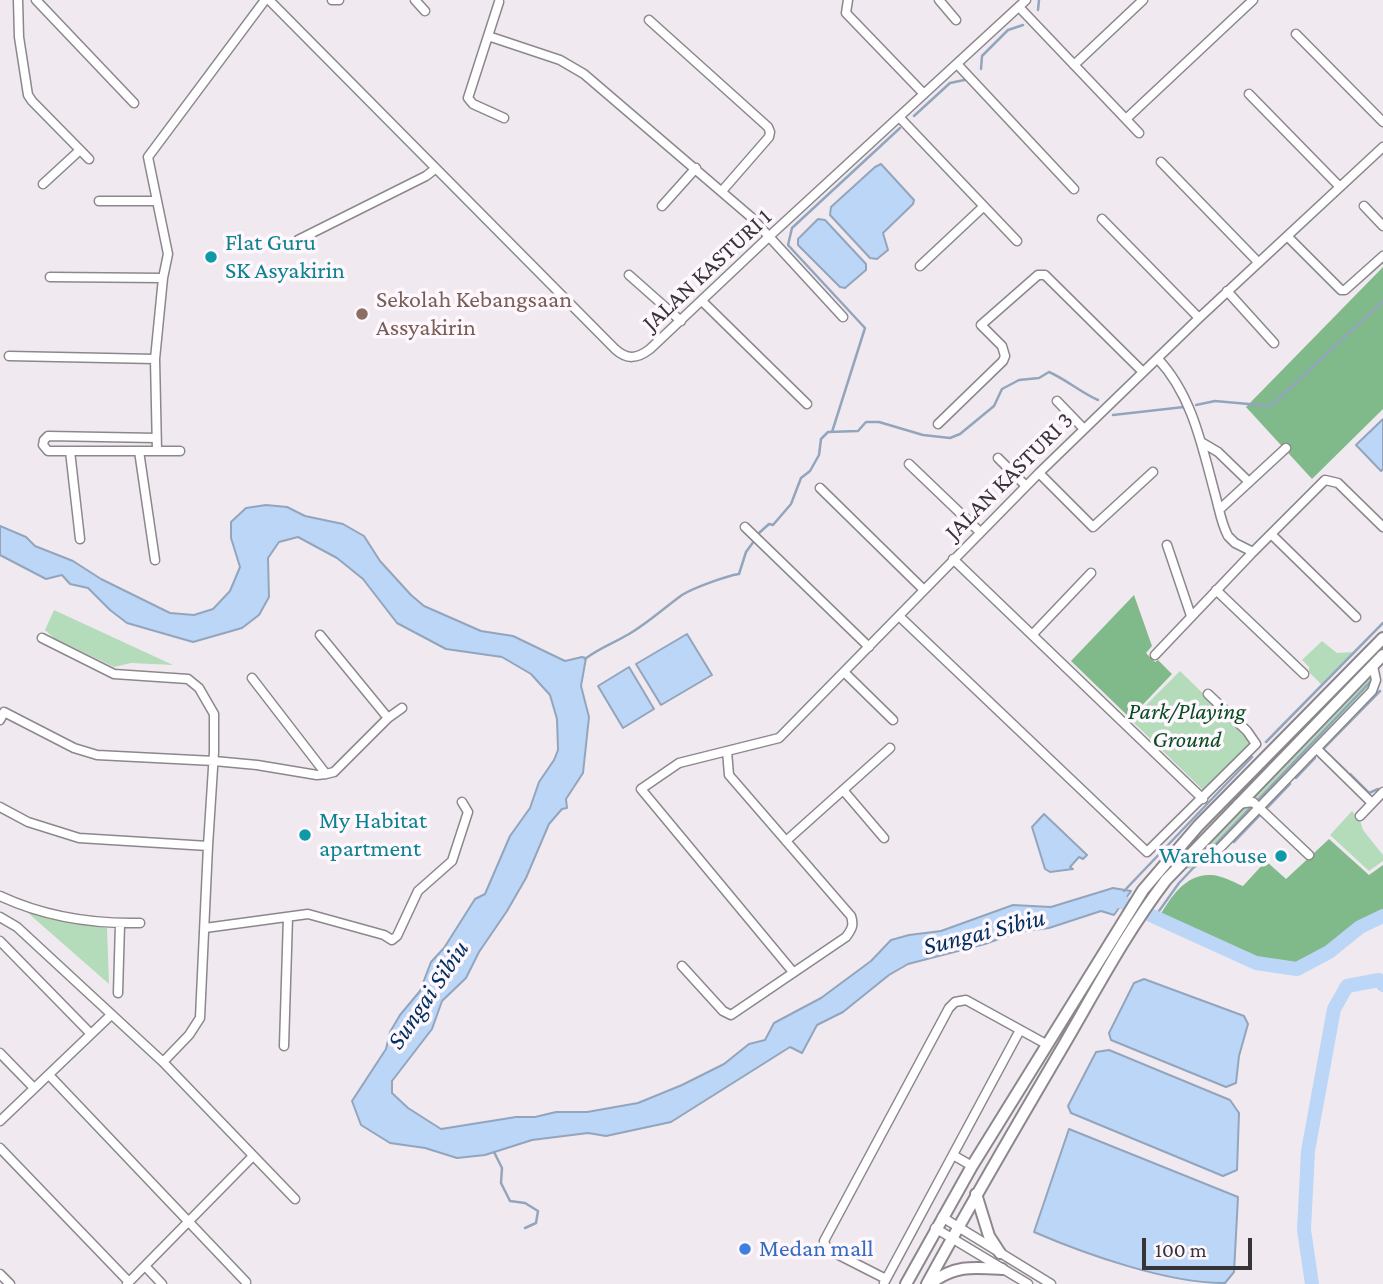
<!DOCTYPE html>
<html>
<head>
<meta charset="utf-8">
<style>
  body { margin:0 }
  #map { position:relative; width:1383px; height:1284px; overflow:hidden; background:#f0eaf0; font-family:"Crimson Pro",serif }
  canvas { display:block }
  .scale { position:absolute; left:1142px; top:1238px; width:110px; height:32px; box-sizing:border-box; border:4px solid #363436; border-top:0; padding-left:9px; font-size:21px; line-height:24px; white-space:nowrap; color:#363436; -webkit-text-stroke:5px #fef7fd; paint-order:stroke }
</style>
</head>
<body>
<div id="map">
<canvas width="1383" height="1284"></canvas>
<div class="scale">100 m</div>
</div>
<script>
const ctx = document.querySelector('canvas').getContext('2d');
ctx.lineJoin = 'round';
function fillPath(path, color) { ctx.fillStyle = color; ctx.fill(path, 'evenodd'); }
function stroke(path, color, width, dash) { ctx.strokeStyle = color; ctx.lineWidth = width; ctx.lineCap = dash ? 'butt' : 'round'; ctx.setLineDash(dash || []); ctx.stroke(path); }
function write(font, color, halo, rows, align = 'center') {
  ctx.font = font + ' "Crimson Pro",serif'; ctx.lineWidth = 7; ctx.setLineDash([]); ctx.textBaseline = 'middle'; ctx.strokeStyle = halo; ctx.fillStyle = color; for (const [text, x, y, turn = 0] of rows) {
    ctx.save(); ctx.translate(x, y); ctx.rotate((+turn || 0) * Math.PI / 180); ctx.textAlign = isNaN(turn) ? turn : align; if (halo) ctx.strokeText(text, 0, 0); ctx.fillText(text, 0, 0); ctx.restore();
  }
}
fillPath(new Path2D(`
  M54,610L173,665L131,663L114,667L54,638L45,630Z
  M1322,641L1337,653L1353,652L1321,684L1309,672V667L1302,660Z
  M1180,671L1254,743L1205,792L1131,720Z
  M1372,672L1376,679L1196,868L1185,869Z
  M1352,811L1360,820L1363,830L1383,855V861L1369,871L1330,835Z
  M28,913L107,928L109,984Z`), '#b4dcbb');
fillPath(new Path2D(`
  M1383,267V409L1312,479L1246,407Z
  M1134,595L1152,646L1146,653L1155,662L1158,660L1172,674L1130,718L1071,661Z
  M1329,839L1369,875L1383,865V912L1361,922L1329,948L1296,965L1259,959L1159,917C1171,897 1185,874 1211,875C1221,875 1233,882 1243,886L1266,861L1286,879Z`), '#80b98a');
const water = new Path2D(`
  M881,164L914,200L913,204L883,233L888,250L877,259L870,258L830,215L831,207L875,167Z
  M818,219L825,220L866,264V270L845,288L840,287L798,245V239Z
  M1383,419V469L1381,471L1356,445Z
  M266,505L287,507L305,516L343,524L364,536L380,561L411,595L424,606L481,631L513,636L565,661L582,657L586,658L581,686L589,717L583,773L566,799L567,808L562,809L549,824L526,878L507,911L479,952L466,978L442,1001L432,1029L392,1081V1093L408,1108L441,1129L516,1117H535L556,1112H587L638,1103L682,1085L724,1064L749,1044L765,1040L774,1023L821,998L871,961L891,940L909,935L941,931L1013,905L1051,907L1113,888L1131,891L1114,915L1101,911L1049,928L1018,932L985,944L908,964L889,975L843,1012L817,1025L802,1053L790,1047L671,1122L606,1136L588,1133L532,1140L485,1155L457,1158L425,1148L390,1143L361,1125L352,1101L386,1049L390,1032L400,1015L420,991L431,962L444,948L475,899L485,894L510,836L530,808L539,782L554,760L558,750L557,719L550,695L531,674L502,657L446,649L397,623L363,579L337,558L298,537L279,542L268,558L269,597L259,615L242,628L193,642L127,623L110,610L88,588L70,584L62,575L46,579L0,555V526L26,537L35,546L73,561L101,579L170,613L194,615L213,609L230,591L240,567L231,538V522L246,508Z
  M687,634L712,675L661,705L636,664Z
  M629,667L654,709L623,728L598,686Z
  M1044,814L1087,855L1083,859L1079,857L1070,867L1073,869L1050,872L1045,869L1032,827Z
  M1144,979L1244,1016L1248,1024L1239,1056L1236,1083L1226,1087L1111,1040L1109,1033L1134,983Z
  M1109,1050L1230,1100L1239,1113L1237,1170L1223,1176L1071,1113L1068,1106L1096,1052Z
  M1069,1129L1238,1197L1234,1272L1225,1283C1170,1284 1085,1254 1034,1232Z`);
fillPath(water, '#bbd6f7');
stroke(water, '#93a5bd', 2);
stroke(new Path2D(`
  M1038,10L1039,0
  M981,69L982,56L1008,30L1023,25
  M914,116L950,83L969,79
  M1196,405L1215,401L1271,406L1383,301
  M1113,415L1184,407
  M832,432L865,328L788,245L792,228L900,128
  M759,533L769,524L773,525L791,504L801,478L810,471L819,455L821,439L828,432L858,431L866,422H879L923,435L950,438L960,434L994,406L1002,389L1019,380L1039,378L1049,372C1067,380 1080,392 1098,400
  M585,659C599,648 614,643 629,634C648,623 664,608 682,595C693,588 726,576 739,574L746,552L754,541
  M1266,742L1383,623
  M1347,772L1323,749L1380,691
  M1350,774L1369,793L1378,789
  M1296,778L1315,758
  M1258,800L1373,679
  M1268,807L1290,784
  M1234,842L1259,816
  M1124,891L1252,757
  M1154,918L1179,883L1251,807
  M494,1152L502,1168L501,1183L510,1201L525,1203L538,1211L536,1223L525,1228`), '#93a5bd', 2.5);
stroke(new Path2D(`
  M1107,901L1115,899L1256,963L1297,969L1329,952L1360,927L1383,916
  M1312,1284L1304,1230L1308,1151L1334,1009L1347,986L1379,980L1383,985`), '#bbd6f7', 14);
const street = new Path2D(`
  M18,0L19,37L28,95L32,101L89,159
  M36,0L134,103
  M269,0L615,349C627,360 637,359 650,349L775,231L1026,0
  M332,0H339
  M415,0L425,11
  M848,0L846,13L924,94
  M939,0L956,20
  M1019,7L1139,133
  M649,20L768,127L770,132L769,137L722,191
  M1296,34L1383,122
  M488,36L499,2
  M957,64L1074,189
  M1074,65L1143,0
  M1249,94L1340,187
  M504,118L473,104L468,98L488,36L560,60L584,74L751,217L843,317
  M900,118L1017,241
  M1126,119L1253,0
  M1161,162L1258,262
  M43,184L80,150
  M99,201H157
  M662,206L696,168
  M1364,206L1383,226
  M1102,219L1199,318
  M1288,237L1341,290H1345L1383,256
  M298,240L426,176L435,169
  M920,266L983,207
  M629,275L681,321
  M50,277L163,278
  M1227,291L1274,343
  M702,301L807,404
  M9,356L155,359
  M1158,359C1192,395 1202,446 1215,494C1219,508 1221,523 1228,536L1235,543L1253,552
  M1057,401L1084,429
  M938,424L1003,361L1005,356L1002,346L981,325L1038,275H1045L1143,372
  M156,438L48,436L44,440L43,445L48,451H180
  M1201,442L1218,452L1249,482
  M70,451L80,539
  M139,451L155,560
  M157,451L155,359L163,278L168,254L148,157L265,0
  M998,458L1026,486
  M909,464L980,532
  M1039,473L1093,527L1153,472
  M820,488L924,590
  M1220,509L1286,448
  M745,527L869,647
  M1271,534L1356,617
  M1167,545L1191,616
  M953,559L1203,799
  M1216,590L1304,674
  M899,616L1147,852L1256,744L1247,731L1208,694
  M320,635L388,718
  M1032,635L1091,573
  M42,638L114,674L188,679L199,688L214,714V752L208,846L200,1018L189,1035L163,1062
  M1155,655L1253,552L1325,480L1338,483L1383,527
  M845,673L893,720
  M252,678L326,774
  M0,720L4,712L74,748L97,755L214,761L257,765L317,775L326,774L334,772L388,718L402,708
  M1317,749L1372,803
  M843,790L884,838
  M1238,804L1253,802L1309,855
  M0,807L28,822L79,838L208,846
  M1360,816L1383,792
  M786,841L890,748
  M1219,849L1372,691L1376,680L1373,666
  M0,896C43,916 93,924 140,923
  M0,917L17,927L163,1062L295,1199
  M205,928L308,914L384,935L392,940L397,936L418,891L452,861L468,812L462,802
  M0,941L91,1034
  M682,966L723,1011L731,1015L846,937C852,929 854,925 851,916L729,775L727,751
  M793,972L641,789L679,763L779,738L1039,473L1199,318L1383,147
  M118,993L120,924
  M284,1046L288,917
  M0,1053L34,1088
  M49,1075L246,1282
  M0,1121L111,1015
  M0,1148L129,1282
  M953,1155L972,1166
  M942,1217L1051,1284
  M935,1228L1028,1284
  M145,1266L162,1284
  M0,1274L10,1284
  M886,1279L827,1249L824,1241L949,1008L955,1002L966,1000L1046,1044
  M884,1283L1020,1030
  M127,1284L253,1156`);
const secondary = new Path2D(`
  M976,1194L989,1236L1000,1253
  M906,1284L972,1166L1143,890L1198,826L1383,638
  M927,1284C971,1203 1018,1123 1065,1043C1097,988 1127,931 1166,880L1383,655
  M930,1284C954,1265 973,1267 1002,1269`);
stroke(street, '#8c878c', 11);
stroke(secondary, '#8c878c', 14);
stroke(street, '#fff', 8);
stroke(secondary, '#fff', 10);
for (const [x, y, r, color] of [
  [211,257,7,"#0f9aa8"],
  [362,314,7,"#8d6e63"],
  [305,835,7,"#0f9aa8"],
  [1281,856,7,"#0f9aa8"],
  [745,1249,7,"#3f7fe0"]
]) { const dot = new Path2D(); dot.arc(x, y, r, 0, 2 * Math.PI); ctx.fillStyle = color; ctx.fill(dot); stroke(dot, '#fef7fd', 2.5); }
write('24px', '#0d838f', '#fef7fd', [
  ["Flat Guru",225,243],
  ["SK Asyakirin",225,271],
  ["My Habitat",319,821],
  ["apartment",319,849],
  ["Warehouse",1267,856,"right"]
], 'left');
write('24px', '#363436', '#fef7fd', [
  ["JALAN KASTURI 1",707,270,-43],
  ["JALAN KASTURI 3",1009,476,-45]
]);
write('24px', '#785e54', '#fef7fd', [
  ["Sekolah Kebangsaan",376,300],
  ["Assyakirin",376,328]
], 'left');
write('italic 24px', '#094c21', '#fef7fd', [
  ["Park/Playing",1187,712],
  ["Ground",1187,740]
]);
write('24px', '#366cbe', '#fef7fd', [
  ["Medan mall",759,1249]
], 'left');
write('italic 26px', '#002e5d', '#fef7fd', [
  ["Sungai Sibiu",984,932,-14],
  ["Sungai Sibiu",428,995,-56]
]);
</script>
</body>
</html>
